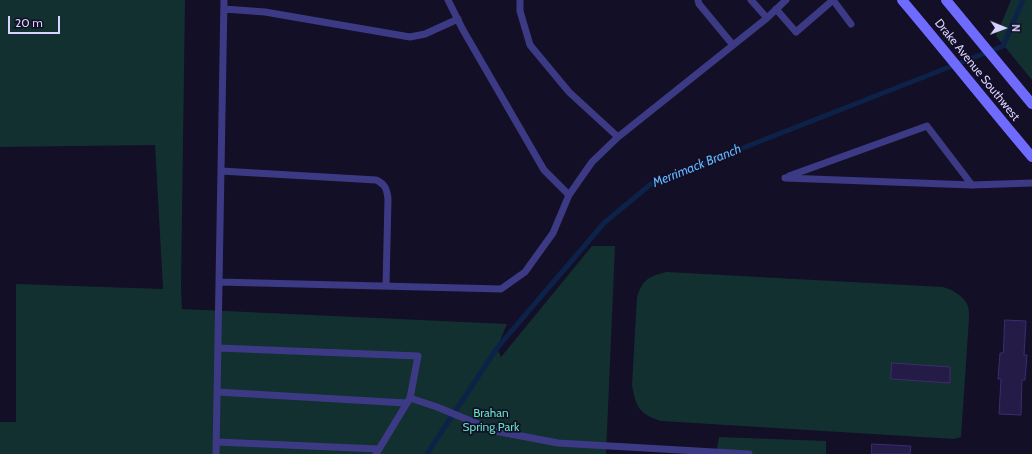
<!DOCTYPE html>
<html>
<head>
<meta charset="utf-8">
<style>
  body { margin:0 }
  #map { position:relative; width:1032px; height:454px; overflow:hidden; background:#130f26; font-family:Cabin,sans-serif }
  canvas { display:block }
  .north { position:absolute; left:984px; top:8px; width:40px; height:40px; -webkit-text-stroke:3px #130f26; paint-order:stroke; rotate:91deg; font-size:11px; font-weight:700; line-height:16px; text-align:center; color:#d9d4ff }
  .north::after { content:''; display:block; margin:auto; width:14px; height:18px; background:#d9d4ff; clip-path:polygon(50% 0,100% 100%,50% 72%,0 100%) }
  .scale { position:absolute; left:8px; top:16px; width:52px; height:18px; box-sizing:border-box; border:2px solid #d9d4ff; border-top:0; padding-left:5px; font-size:12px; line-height:14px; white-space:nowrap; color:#d9d4ff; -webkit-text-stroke:3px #130f26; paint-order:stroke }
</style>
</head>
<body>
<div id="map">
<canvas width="1032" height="454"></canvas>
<div class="north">N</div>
<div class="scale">20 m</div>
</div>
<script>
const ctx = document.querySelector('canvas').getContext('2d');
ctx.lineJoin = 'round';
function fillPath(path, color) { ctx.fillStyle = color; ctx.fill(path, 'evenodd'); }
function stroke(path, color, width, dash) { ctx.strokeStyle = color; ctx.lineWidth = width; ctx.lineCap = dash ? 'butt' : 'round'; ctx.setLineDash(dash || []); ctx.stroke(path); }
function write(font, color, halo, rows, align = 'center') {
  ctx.font = font + ' Cabin,sans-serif'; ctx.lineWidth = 3.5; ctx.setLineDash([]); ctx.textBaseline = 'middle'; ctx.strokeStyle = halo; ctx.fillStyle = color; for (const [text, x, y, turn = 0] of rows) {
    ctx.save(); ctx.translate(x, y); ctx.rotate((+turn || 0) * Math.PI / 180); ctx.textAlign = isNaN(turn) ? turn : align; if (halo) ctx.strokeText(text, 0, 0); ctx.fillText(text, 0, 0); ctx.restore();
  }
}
fillPath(new Path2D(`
  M0,0H185L181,287L182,309L507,324L497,348L501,357L592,246H615L606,454H0V422H16V284L163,289L155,145L0,147Z
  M1011,0H1032V80L996,36Z
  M667,272L943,287C953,290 964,296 968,306C969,310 969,315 969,319L961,437L954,439L661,421C639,414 636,407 632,385L637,297C643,279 649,276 667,272Z
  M719,437L826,441V454H716Z`), '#12302f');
stroke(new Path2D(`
  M427,454L497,348L604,223L651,184L1003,46L1023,0`), '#0c2248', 5);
const building = new Path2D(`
  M1005,320L1026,321L1024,355H1027L1025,380H1022L1021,415L999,414L1001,379H998L1000,353H1003Z
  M892,363L950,367V383L891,379Z
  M872,444L911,446L910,454H872Z`);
fillPath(building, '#241b47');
stroke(building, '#3b2d73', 1);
stroke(new Path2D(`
  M224,0L219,282L501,289L525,272L553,233L569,195L544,170L463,30L448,0
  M520,0V11L530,45L569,92L618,137
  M698,0L699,4L733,45
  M751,0L767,18
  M833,0L851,24
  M224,9L265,12L410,37L425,34L458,19
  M776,9L796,32L833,0
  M221,171L376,180C385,184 387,189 388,199L386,286
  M789,176L927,126L972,185
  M785,178L972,185L1032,183
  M569,195L592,162L618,137L767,18L786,0
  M218,348L418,356L410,398L376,454
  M217,392L406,403
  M410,398L437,407L495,431L558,443L749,454
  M217,442L379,449
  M216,454L219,282`), '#3d3a85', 7);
stroke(new Path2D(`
  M902,0C946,52 988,105 1032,157
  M946,0L1032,104`), '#6f6bff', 10);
write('12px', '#d9d4ff', '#130f26', [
  ["Drake Avenue Southwest",977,70,51]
]);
write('12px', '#5fe0c0', '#130f26', [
  ["Brahan",491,413],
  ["Spring Park",491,427]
]);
write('italic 13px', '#62b6ff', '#130f26', [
  ["Merrimack Branch",697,166,-22]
]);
</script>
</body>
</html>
